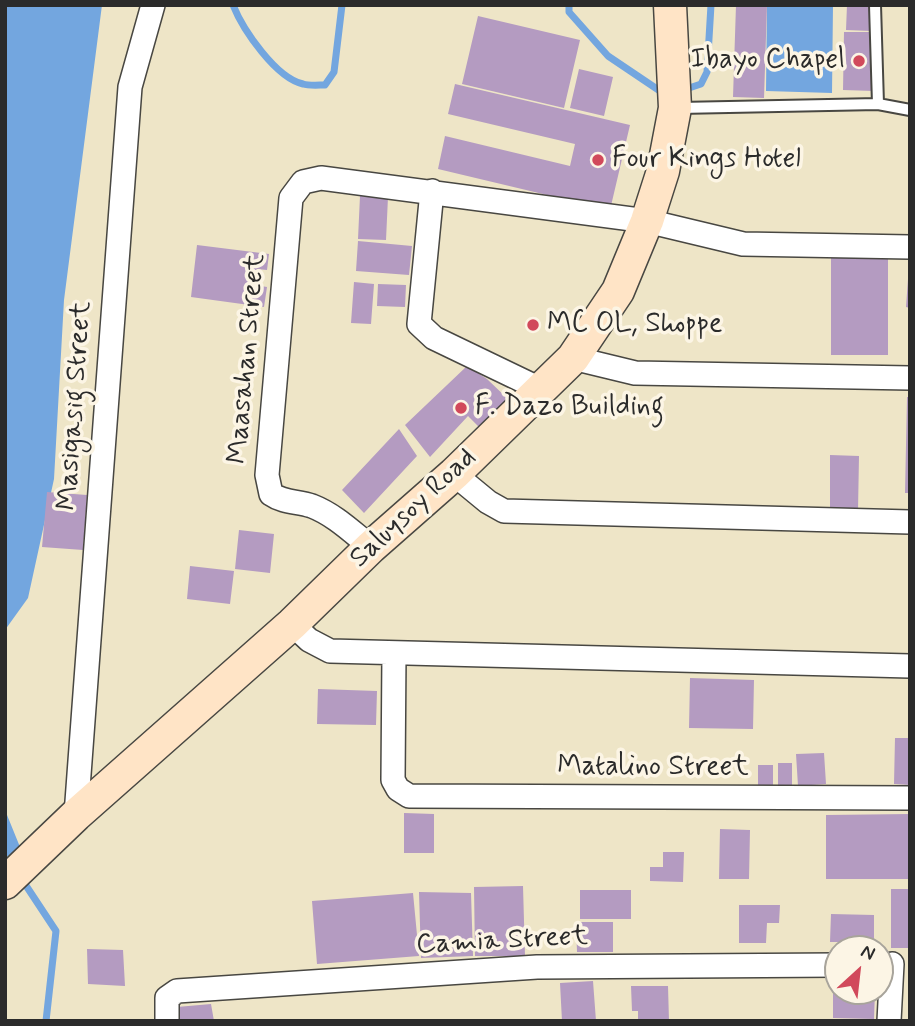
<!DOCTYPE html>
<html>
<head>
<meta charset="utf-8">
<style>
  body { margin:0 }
  #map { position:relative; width:915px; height:1026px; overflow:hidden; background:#eee5c7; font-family:Mynerve,sans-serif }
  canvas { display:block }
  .frame { position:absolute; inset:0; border:7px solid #2b2b2b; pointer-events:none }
  .north { position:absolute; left:824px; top:935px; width:70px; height:70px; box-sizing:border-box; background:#fcf5e5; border:2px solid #a8a49b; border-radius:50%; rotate:27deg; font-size:19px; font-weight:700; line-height:28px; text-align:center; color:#2b2b2b }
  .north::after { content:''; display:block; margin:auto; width:24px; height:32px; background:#d1495b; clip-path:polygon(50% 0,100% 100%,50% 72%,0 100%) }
</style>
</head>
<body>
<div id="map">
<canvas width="915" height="1026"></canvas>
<div class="frame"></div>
<div class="north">N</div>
</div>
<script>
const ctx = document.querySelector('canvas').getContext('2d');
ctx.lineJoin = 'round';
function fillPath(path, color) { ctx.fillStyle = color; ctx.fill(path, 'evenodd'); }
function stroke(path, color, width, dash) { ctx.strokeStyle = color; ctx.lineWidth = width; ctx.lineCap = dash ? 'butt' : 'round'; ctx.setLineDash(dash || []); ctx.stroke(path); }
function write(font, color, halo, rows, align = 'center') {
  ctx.font = font + ' Mynerve,sans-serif'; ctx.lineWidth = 7; ctx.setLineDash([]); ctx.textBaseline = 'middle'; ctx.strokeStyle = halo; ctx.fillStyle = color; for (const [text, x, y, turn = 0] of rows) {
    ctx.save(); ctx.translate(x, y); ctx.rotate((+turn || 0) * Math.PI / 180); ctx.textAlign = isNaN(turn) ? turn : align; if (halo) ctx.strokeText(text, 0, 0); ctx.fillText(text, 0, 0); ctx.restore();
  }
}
fillPath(new Path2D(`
  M5,5H102L64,300L54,479L28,598L5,630Z
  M767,5H833L832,93L766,91Z
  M5,810L20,847L5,858Z`), '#73a6df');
stroke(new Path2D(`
  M233,5C243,30 276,78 303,84C309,86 319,85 325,85L334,72L342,5
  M569,5V12L608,56L660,91
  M686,89L701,84L707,72L711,5
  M21,878L56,931L46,1021`), '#73a6df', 7);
fillPath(new Path2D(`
  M736,5H767L764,98L733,97Z
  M847,5H872L871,31L846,30Z
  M478,16L580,40L564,108L462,84Z
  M844,32H874V91L843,90Z
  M579,69L613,77L604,116L570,108Z
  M455,84L630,125L610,210L438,169L445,136L570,166L575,144L448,114Z
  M360,196L388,197L386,240L358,239Z
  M358,241L412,246L409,275L356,271Z
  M197,245L269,254L267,270L257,269L255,285L267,287L264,307L191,297Z
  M831,255L888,256V355H831Z
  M908,279L910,280V308L906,307Z
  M354,282L374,284L371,324L351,323Z
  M378,284L406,285L405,307L377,306Z
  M467,366L487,379L508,399L479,427L468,416L430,457L405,425Z
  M907,397H910V493H905Z
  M399,429L417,456L364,513L342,490Z
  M830,455L859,456L858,511H830Z
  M47,492L87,495L83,550L42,547Z
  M239,530L274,534L270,573L235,569Z
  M190,566L234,571L230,604L187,599Z
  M690,678L754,680L753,729L689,728Z
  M318,689L377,691L376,725L317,724Z
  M895,738H910V785L894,784Z
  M824,753L826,784L798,786L796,754Z
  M778,763H792V786H778Z
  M758,765H773V788H758Z
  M404,813L434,814V853H404Z
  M910,814V879H826V815Z
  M720,829L750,830L749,879H719Z
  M663,852H684L683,882L650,881V867H663Z
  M523,886L525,956H475L474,887Z
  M891,889H910V948H891Z
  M580,890H631V919H580Z
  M419,892L471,893L473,956L421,958Z
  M413,893L419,956L317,964L312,901Z
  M739,905H780L779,923H767L766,943H739Z
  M831,914L874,915V942H830Z
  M576,922H613V952H577Z
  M87,949L123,950L125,986L88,984Z
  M833,977H838V991H875L874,1019L833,1018Z
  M593,981L596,1021H562L560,983Z
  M631,986H668L669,1021H638V1011H632Z
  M211,1004L214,1021H178L177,1007Z`), '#b49bc1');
const lane = new Path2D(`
  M875,5L878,104
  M679,108L878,104L910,110`);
const street = new Path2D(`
  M432,191L419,324L434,338L540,389
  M573,358L635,373L910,378
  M454,474L488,502L504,511L910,522
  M371,547C352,532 335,515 312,506C298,501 284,503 271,494L267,475L291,198L303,182L321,178L647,221L743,244L910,247
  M292,624L309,640L330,651L910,666
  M394,653L393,780L398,789L409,796L910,798
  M76,815L130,87L153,5
  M167,1021V998L177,991L537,967L838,965
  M889,1021L892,964`);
const secondary = new Path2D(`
  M5,883L76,815L292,624L371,547L454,474L573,358L618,291L647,221L663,171L675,108L670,5`);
stroke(lane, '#484742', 14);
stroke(street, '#484742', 26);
stroke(secondary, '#484742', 35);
stroke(lane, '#fff', 10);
stroke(street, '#fff', 23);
stroke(secondary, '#ffe4c6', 32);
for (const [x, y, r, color] of [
  [859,61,7,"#d1495b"],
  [598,160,7,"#d1495b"],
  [533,325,7,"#d1495b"],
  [461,408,7,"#d1495b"]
]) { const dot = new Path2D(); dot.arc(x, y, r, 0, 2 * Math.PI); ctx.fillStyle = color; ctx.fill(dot); stroke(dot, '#fcf5e5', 2.5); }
write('28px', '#2b2b2b', '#fcf5e5', [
  ["Ibayo Chapel",845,61,"right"],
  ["Four Kings Hotel",612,160],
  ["MC OL, Shoppe",547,325],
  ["F. Dazo Building",475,408]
], 'left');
write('28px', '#2b2b2b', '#fcf5e5', [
  ["Maasahan Street",248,359,-85],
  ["Masigasig Street",76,406,-86],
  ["Saluysoy Road",414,509,-43],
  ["Matalino Street",653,768],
  ["Camia Street",502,942,-3]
]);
</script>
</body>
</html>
